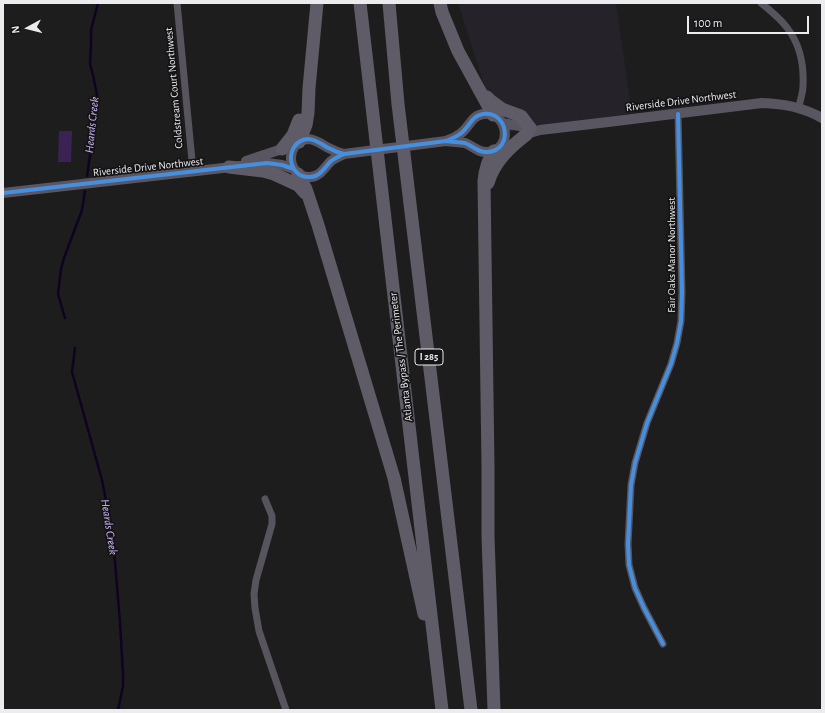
<!DOCTYPE html>
<html>
<head>
<meta charset="utf-8">
<style>
  body { margin:0 }
  #map { position:relative; width:825px; height:713px; overflow:hidden; background:#1d1d1e; font-family:"Alegreya Sans",sans-serif }
  canvas { display:block }
  .frame { position:absolute; inset:0; border:4px solid #ecebed; pointer-events:none }
  .north { position:absolute; left:8px; top:8px; width:40px; height:40px; -webkit-text-stroke:3px #141316; paint-order:stroke; rotate:263deg; font-size:11px; font-weight:700; line-height:16px; text-align:center; color:#ecebed }
  .north::after { content:''; display:block; margin:auto; width:14px; height:18px; background:#ecebed; clip-path:polygon(50% 0,100% 100%,50% 72%,0 100%) }
  .scale { position:absolute; left:687px; top:16px; width:122px; height:18px; box-sizing:border-box; border:2px solid #ecebed; border-top:0; padding-left:5px; font-size:12px; line-height:14px; white-space:nowrap; color:#ecebed; -webkit-text-stroke:3px #141316; paint-order:stroke }
</style>
</head>
<body>
<div id="map">
<canvas width="825" height="713"></canvas>
<div class="frame"></div>
<div class="north">N</div>
<div class="scale">100 m</div>
</div>
<script>
const ctx = document.querySelector('canvas').getContext('2d');
ctx.lineJoin = 'round';
function fillPath(path, color) { ctx.fillStyle = color; ctx.fill(path, 'evenodd'); }
function stroke(path, color, width, dash) { ctx.strokeStyle = color; ctx.lineWidth = width; ctx.lineCap = dash ? 'butt' : 'round'; ctx.setLineDash(dash || []); ctx.stroke(path); }
function write(font, color, halo, rows, align = 'center') {
  ctx.font = font + ' "Alegreya Sans",sans-serif'; ctx.lineWidth = 3.5; ctx.setLineDash([]); ctx.textBaseline = 'middle'; ctx.strokeStyle = halo; ctx.fillStyle = color; for (const [text, x, y, turn = 0] of rows) {
    ctx.save(); ctx.translate(x, y); ctx.rotate((+turn || 0) * Math.PI / 180); ctx.textAlign = isNaN(turn) ? turn : align; if (halo) ctx.strokeText(text, 0, 0); ctx.fillText(text, 0, 0); ctx.restore();
  }
}
fillPath(new Path2D(`
  M458,3H616L632,113L505,133L498,128Z`), '#25222a');
fillPath(new Path2D(`
  M59,131H72L71,162H58Z`), '#3a2354');
stroke(new Path2D(`
  M87,176L92,142L97,95L93,75L90,64L91,44V30L98,3
  M65,318L58,294L61,269L64,258L82,210L85,191
  M75,348L72,372L102,480L109,516L114,550L120,622L123,674V686L118,710`), '#100321', 2.5);
stroke(new Path2D(`
  M177,3L193,171
  M761,3C771,11 781,19 788,29C800,45 804,66 803,86C803,93 800,100 799,107
  M265,499L272,516V524L256,580L254,594L255,608L259,631L286,710
  M663,644L644,608L635,588L629,565L628,544L631,485L635,463L647,423L671,364L677,343L681,321L682,292L678,114`), '#58545e', 7);
stroke(new Path2D(`
  M502,123L532,128
  M523,135L540,130L608,122L762,103C785,104 802,107 822,118
  M344,154C340,153 336,152 333,150C324,147 317,139 308,139C284,141 286,178 310,177C320,177 324,168 331,161C335,158 340,156 344,154L446,141C451,139 456,137 460,134C469,128 471,116 483,114C508,110 514,150 488,152C478,153 473,146 465,143C459,142 453,142 446,141
  M246,161L288,147
  M3,193L267,163L282,165L294,169`), '#5a5661', 10);
stroke(new Path2D(`
  M360,3L442,710
  M389,3L398,104L471,710
  M440,3L442,12L458,51L493,115
  M487,97L491,101L502,109L521,116L530,128
  M299,142L306,125L308,113L309,88L317,3
  M282,149L293,135L299,120
  M494,151C487,161 485,170 484,181L488,466V536L494,710
  M229,167L263,171L274,174L298,185L305,193
  M298,174L306,189L318,225L394,478L424,614
  M488,183C494,162 510,147 527,134`), '#605c67', 13);
stroke(new Path2D(`
  M344,154C340,153 336,152 333,150C324,147 317,139 308,139C284,141 286,178 310,177C320,177 324,168 331,161C335,158 340,156 344,154L446,141C451,139 456,137 460,134C469,128 471,116 483,114C508,110 514,150 488,152C478,153 473,146 465,143C459,142 453,142 446,141
  M3,193L267,163L282,165L294,169
  M663,644L644,608L635,588L629,565L628,544L631,485L635,463L647,423L671,364L677,343L681,321L682,292L678,114`), '#468fdf', 4);
for (const [x, y, w] of [
  [429,357,28]
]) { const box = new Path2D(); box.roundRect(x - w / 2, y - 8, w, 16, 3); ctx.fillStyle = '#141316'; ctx.fill(box); stroke(box, '#ecebed', 1); }
write('bold 10px', '#ecebed', null, [
  ["I 285",429,357]
]);
write('11px', '#ecebed', '#141316', [
  ["Coldstream Court Northwest",174,88,-95],
  ["Riverside Drive Northwest",681,101,-7],
  ["Riverside Drive Northwest",148,167,-6],
  ["Fair Oaks Manor Northwest",672,255,-90],
  ["Atlanta Bypass / The Perimeter",401,357,-97]
]);
write('italic 12px', '#d0b7f7', '#141316', [
  ["Heards Creek",92,125,-84],
  ["Heards Creek",109,527,81]
]);
</script>
</body>
</html>
